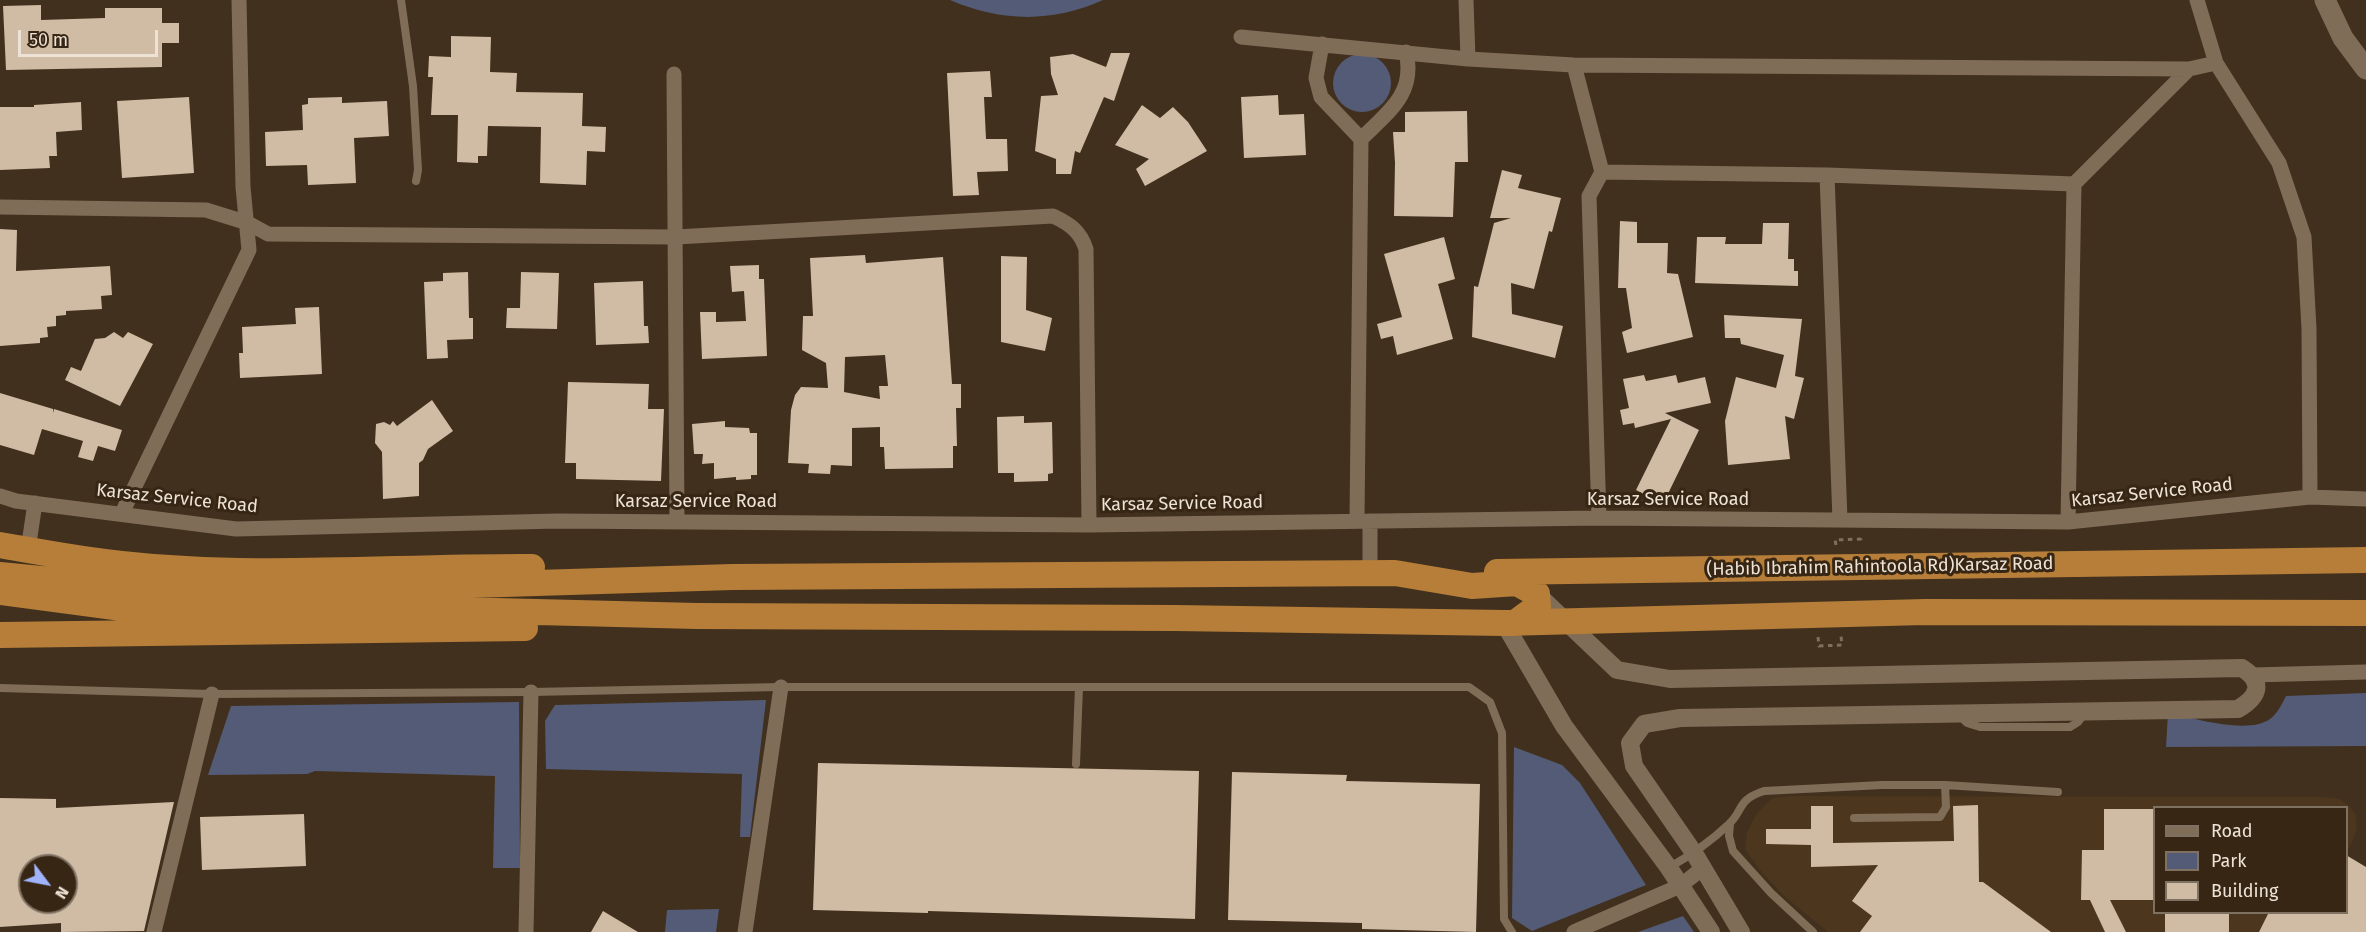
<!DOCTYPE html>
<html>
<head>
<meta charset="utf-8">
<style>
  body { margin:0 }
  #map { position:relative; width:2366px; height:932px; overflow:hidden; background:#41301d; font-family:"Fira Sans",sans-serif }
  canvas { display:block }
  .legend { position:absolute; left:2153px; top:806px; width:195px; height:108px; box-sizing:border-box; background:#362613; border:2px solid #7f7161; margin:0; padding:8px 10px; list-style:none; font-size:18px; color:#ede2d6 }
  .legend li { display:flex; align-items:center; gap:12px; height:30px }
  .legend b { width:30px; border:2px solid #7f7161 }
  .north { position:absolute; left:18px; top:854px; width:60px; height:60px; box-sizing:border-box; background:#362613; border:2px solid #7f7161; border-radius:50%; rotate:122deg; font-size:16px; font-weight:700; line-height:24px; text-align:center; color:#ede2d6 }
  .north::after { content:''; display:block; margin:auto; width:21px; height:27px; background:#a1b3fd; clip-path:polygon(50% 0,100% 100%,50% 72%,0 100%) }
  .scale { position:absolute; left:18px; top:30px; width:140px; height:27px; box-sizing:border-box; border:3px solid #ede2d6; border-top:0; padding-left:8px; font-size:18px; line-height:21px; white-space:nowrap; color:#ede2d6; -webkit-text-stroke:4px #362613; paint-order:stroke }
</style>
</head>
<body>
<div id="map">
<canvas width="2366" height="932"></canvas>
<ul class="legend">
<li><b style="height:8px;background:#806d58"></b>Road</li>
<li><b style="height:16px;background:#545b76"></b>Park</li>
<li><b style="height:16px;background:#d0bba4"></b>Building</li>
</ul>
<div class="north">N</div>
<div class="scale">50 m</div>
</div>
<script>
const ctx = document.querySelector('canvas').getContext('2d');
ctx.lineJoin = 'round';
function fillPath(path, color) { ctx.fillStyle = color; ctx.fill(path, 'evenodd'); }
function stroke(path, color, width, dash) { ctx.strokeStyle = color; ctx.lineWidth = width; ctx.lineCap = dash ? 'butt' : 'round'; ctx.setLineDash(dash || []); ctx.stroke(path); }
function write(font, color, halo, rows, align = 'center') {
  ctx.font = font + ' "Fira Sans",sans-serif'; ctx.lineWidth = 6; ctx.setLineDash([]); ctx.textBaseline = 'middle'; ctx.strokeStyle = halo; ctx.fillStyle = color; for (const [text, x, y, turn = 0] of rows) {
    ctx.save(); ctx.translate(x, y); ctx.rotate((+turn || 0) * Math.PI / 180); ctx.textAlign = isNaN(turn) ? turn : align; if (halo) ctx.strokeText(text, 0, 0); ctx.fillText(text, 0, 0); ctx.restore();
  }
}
fillPath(new Path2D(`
  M1791,796L2323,797L2338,798L2349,806L2356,815L2357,829L2347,853L2346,808H2154V912L2319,913L2311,932H1828L1784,896L1759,869L1745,849L1747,832L1757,813L1772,798Z`), '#4c361d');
fillPath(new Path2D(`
  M950,0H1103C1052,23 1001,22 950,0Z
  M1333 83a29 29 0 1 1 58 0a29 29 0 1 1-58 0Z
  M2366,693V746L2166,747L2168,713C2194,718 2248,735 2270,719C2277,714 2282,704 2286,696Z
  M766,700L750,837H740L742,774L546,769L545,721L555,705Z
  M519,702L520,868H493L495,776L315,771L307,774L208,775L231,706Z
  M1514,747L1562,765L1580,783L1646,885L1532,931L1512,918Z
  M719,909L716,932H665L667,910Z
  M1683,916L1694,932H1638Z`), '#545b76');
fillPath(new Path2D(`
  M41,5V20L105,18V8H162V23H179V43H162V67L6,70L3,6Z
  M451,36L491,37L490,72L517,73L516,92L583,93L582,126L606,127L605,152L587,151L586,185L540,183L541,127L488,126L487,156H478V163L457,162L458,115H431L433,77H428L429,56L451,57Z
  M1111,53H1130L1114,101L1104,97L1080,153L1075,151L1071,174H1056V159L1035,151L1041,96L1058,95L1051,74L1050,57L1073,54L1106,67Z
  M990,71L992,97H984L986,139H1007L1008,171L977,172L979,195L953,196L947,73Z
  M1278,95L1279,115L1304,114L1306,155L1244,158L1241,97Z
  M189,97L194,173L122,178L117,101Z
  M342,97V103L387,101L389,136L354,138L356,183L308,185L307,165L266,166L265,132L303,130L302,105L308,104V98Z
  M81,102L82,130L56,132L57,156H49L50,168L0,170V107H34V105Z
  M1142,105L1160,118L1173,107L1188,122L1207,151L1145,186L1136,169L1149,159L1115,145Z
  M1467,111L1468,162H1455L1453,217L1394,216L1395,163L1393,132H1405V112Z
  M1502,170L1522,175L1518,188L1561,198L1552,232L1549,231L1534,289L1511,283L1512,314L1563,326L1555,358L1472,337L1474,286L1478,287L1494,223L1511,218H1490Z
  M1620,221L1637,222V243H1668L1667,273L1678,274L1693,337L1627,353L1622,332L1632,328L1626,288H1618Z
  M1763,223H1789L1788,259H1794V271H1798V286L1695,283L1697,237H1726L1725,244H1762Z
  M0,229L17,230L16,271L110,266L112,295L101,296L102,309L66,311V315L56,316V326L47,327L48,337L40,338V343L0,346Z
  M1444,237L1455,279L1438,284L1453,339L1397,355L1393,336L1381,339L1377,324L1402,317L1384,254Z
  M865,255L866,263L943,257L952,384H961V408H956L957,446H953V468L885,469L884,447H880V427L852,428V466L831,465L830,474L808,473L809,464L788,463L791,410L795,395L801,387L828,388L826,363L802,350L803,316H813L810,258ZM885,355L888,386H879L880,399L844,392L845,357Z
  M1001,256L1027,257L1026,310L1052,318L1045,351L1001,342Z
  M759,265V279H764L767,356L702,359L700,312H716V322L746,321L744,291L732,292L730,266Z
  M468,272L469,318H473V339L447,340L448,358L427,359L424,282L443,281V273Z
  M521,272L559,273L557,329L506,328L507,308H520Z
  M643,281L644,326H648L649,343L596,345L594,283Z
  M319,307L322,374L240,378L239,353H243L242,327L296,324L295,308Z
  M1724,315L1802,319L1795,376L1804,378L1794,419L1785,416L1790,459L1728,465L1725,421L1736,377L1776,388L1784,355L1741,344L1740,338H1725Z
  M114,332L123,338L128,332L153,344L120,406L65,380L71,367L81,371L95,339L105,338Z
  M1644,375L1646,381L1676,375L1678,383L1705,377L1711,403L1665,413L1699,430L1663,504L1636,490L1671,419L1635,428L1634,423L1623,425L1620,410L1629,408L1623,379Z
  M568,382L649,384L648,409H664L661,481L576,479V463H565Z
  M0,393L53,409V413L54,409L122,430L115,451L98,446L93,461L78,457L83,441L42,429L34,455L0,445Z
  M432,400L453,431L428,449L423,460L419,463V496L383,499L382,452L375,443L376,424L384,422L390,425L393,421L397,426Z
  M1024,416V423L1052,422L1053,473L1048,474V481L1014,482V473H998L997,417Z
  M725,421V427L749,428L750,433H757V475H751V479L736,480V477L714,479V463L702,464L703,454H694L692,424Z
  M818,763L1199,771L1195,919L928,911V913L813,910Z
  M1232,772L1347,775L1346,781L1480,784L1476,932L1362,929V923L1228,920Z
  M0,798L56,799V808L174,802L144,931L61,932V923L0,927ZM30,866H66V902H30Z
  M1978,805L1979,882H1983L2051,932H1860L1872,916L1852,901L1878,865L1811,867V845L1766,844V829H1811V806H1833V843L1954,841L1953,806Z
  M2104,809H2154V900H2110L2126,932H2105L2090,900H2081L2082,850H2104Z
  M304,814L306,866L202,870L200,817Z
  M2346,855L2366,867V932H2259L2269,912H2346Z
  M603,911L638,932H591Z
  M2165,912H2229V932H2165Z`), '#d0bba4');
stroke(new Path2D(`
  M1836,545L1835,540L1861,539V537
  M1818,637L1819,646L1842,645L1841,636`), '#7e6f5e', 3, [4.5, 4.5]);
stroke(new Path2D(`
  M401,0L413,86L418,170L416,181
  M0,688L212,694L531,692L781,687H1469L1490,702L1502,733L1504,919L1512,932
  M1960,716L1967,723L1980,727H2070L2078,722L2085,713
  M1076,764L1079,687
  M1854,818L1940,817L1946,807L1945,785
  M1730,823L1729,836L1733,851L1771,893L1813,932
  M1670,867C1691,855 1710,842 1728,825C1744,811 1736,800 1764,791L1882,785H1945L2058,792`), '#806d58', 8);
stroke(new Path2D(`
  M1466,0L1468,59
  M2197,0L2216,63L2279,163L2304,237L2309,329L2310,497
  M1241,37L1468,59L1574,65L2189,69L2216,63
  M1322,44L1316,78L1321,97L1361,139L1357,520
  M1574,65L1602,172L1827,175L2074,184L2189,69
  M674,74L677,522
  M1361,139C1388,112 1416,94 1406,52
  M1827,175L1840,520
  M0,207L206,210L248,223L268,234L676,237L1053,216C1070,224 1080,231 1086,249L1089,525
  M0,496L16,501L236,529L557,521L1089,525L1599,518L2068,522L2310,497L2366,499
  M122,513L249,250L243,187L239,0
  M1599,518L1589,196L1602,172
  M1370,521V574
  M2068,522L2074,184
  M28,550L35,503
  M2252,675L2366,672
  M154,932L212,694
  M526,932L531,692
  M745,932L781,687
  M1574,932L1680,886L1703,868`), '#806d58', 15);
stroke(new Path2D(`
  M1537,594L1617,670L1670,679L2242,668C2265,683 2258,697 2238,709L1680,718L1644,724L1630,743L1634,766L1694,853L1741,932
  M1504,623L1564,726L1669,868L1711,932`), '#806d58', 18);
stroke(new Path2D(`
  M2325,0L2343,38L2366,69`), '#806d58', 21);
stroke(new Path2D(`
  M0,545C40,552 81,560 122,564C257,579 396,566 532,567
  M1497,572L2366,560
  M0,575L113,586L374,588L732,577L1395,573L1472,586L1517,583L1537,594L1538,606L1515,623
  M0,592L122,608L496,611L697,616L1175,618L1504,623L1925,612L2366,613
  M0,635L525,628`), '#b67e39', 26);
write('18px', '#ede2d6', '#362613', [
  ["Karsaz Service Road",2152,493,-6],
  ["Karsaz Service Road",177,499,6],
  ["Karsaz Service Road",1668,500],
  ["Karsaz Service Road",696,502],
  ["Karsaz Service Road",1182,504,-1],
  ["(Habib Ibrahim Rahintoola Rd)Karsaz Road",1880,567,-1]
]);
</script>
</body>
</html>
